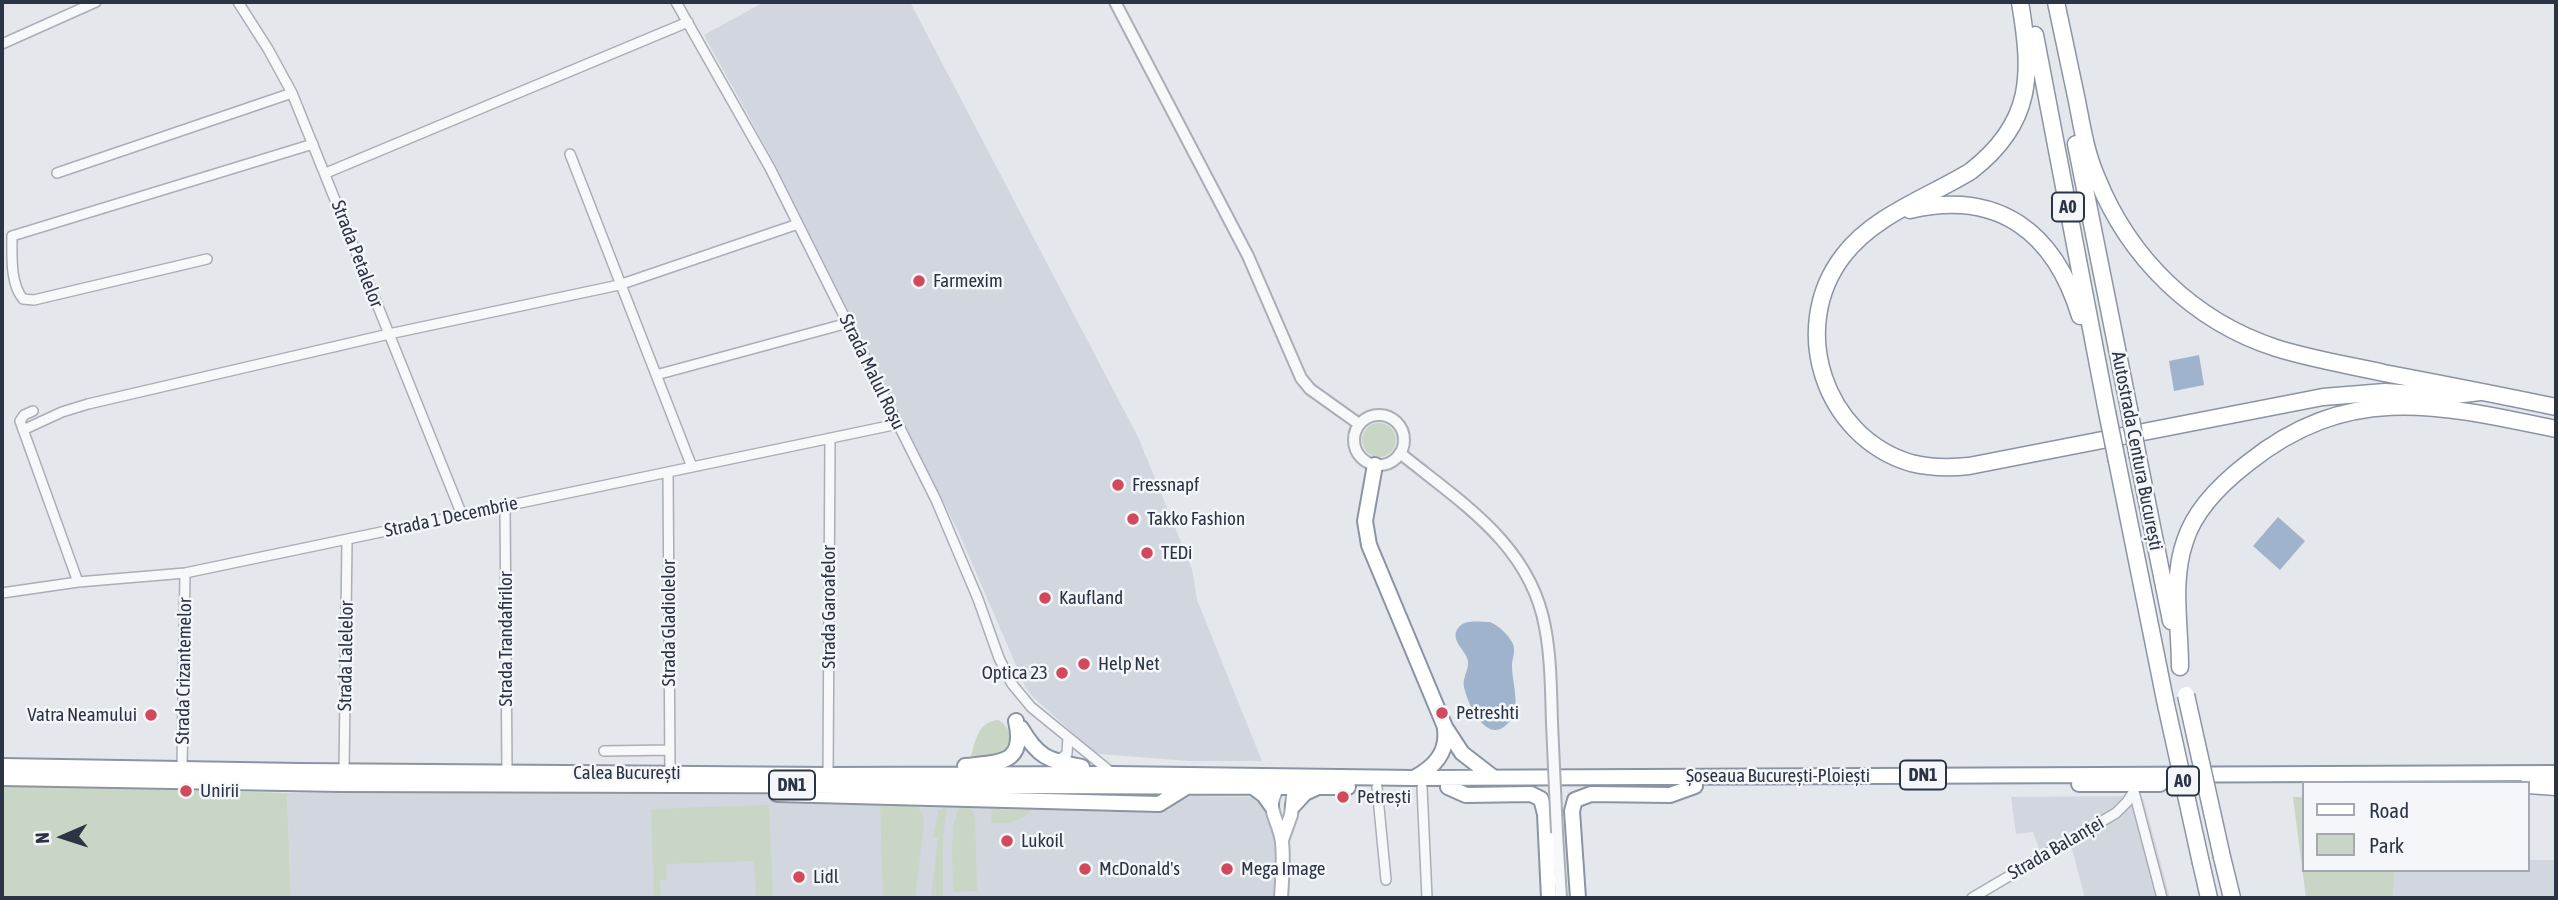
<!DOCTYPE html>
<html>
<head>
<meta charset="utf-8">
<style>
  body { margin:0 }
  #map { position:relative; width:2558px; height:900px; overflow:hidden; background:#e4e7ec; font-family:"Asap Condensed",sans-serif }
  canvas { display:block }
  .frame { position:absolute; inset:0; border:4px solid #2b3445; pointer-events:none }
  .legend { position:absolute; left:2302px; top:781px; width:228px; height:91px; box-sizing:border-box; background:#f4f6f9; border:2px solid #a4a8b1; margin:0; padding:9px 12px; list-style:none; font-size:21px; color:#2b3445 }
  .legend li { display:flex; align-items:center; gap:14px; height:35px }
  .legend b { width:35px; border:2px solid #a4a8b1 }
  .north { position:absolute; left:28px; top:802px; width:70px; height:70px; -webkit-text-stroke:5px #f4f6f9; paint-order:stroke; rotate:267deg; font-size:19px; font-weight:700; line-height:28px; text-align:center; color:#2b3445 }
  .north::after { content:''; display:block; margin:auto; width:24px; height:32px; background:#2b3445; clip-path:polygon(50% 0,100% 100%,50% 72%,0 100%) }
</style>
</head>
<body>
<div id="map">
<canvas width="2558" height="900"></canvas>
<div class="frame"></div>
<ul class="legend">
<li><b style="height:9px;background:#fff"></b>Road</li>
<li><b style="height:19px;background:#c9d6c5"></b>Park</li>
</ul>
<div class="north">N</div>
</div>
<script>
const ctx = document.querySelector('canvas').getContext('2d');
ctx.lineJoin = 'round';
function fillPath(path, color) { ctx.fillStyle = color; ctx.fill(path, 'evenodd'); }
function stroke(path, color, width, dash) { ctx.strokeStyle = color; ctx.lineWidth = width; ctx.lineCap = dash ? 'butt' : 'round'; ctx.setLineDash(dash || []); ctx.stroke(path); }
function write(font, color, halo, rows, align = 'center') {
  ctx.font = font + ' "Asap Condensed",sans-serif'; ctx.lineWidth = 5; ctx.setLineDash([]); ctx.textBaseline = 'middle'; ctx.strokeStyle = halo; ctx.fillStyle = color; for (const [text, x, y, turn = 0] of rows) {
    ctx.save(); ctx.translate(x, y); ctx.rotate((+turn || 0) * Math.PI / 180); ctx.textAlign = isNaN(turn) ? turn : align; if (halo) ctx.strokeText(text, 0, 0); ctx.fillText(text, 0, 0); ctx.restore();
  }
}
fillPath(new Path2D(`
  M764,2H910L1138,437L1192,569L1197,600L1262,761H1189L1100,754L1094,752L1033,697L1026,688L958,531L774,162L704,35Z
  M650,789L1257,797L1265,810L1276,846L1275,898H291L287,793Z
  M2141,796L2144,801L2170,898H2085L2068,834L2040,851L2033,832L2016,834L2011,797Z
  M2528,860H2556V898H2393L2395,870H2528Z`), '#d2d6de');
fillPath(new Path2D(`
  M1362 440a17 17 0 1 1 34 0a17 17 0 1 1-34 0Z
  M998,720C1012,727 1019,750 1000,755C991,757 980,756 971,756C976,739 978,722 998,720Z
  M2,785L287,793L291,898H2Z
  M2293,797H2304V870H2395L2393,898H2306Z
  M880,801L916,804L922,813L924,824L915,898H883Z
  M769,805L773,898H756L754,861L666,864L667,880H660L661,898H654L651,809Z
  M965,806L972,810L975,817L977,891L953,892L952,845L954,823L959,807Z
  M947,807L943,837V898H931L938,838L933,837L938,811Z
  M992,807L1002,810H1032C1023,820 1005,826 991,822Z`), '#c9d6c5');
fillPath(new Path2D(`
  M2199,355L2204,385L2174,391L2169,361Z
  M2278,517L2305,541L2280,570L2253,546Z
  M1490,622C1499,626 1509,635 1513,644C1516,652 1512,658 1512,666C1512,686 1524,712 1504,727C1484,741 1467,702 1464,687C1462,678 1469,670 1468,661C1466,650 1448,639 1459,627C1465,619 1481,622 1490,622Z`), '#9fb4cc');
const minor = new Path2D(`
  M238,2L268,49L292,93L462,515
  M676,2L770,168L936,500L978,599L999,658L1012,684L1031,707L1112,773
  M2,44L96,2
  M570,154L692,467
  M57,173L292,93
  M326,173L688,22
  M207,259L34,300L23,299C10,283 12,256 12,236L313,144
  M656,375L848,323
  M33,411L24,415L20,421L78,582
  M23,430L62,412L88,404L389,334L619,285L798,224
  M668,472L670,774
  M505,506L507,773
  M2,593L78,582L185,573L898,424
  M604,751L669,750
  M1057,761L1067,754L1068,737
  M182,769L185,573
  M344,772L347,540
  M828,775L830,439
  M1377,787L1386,880
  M1422,787L1427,898
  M2133,788L2162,898
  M1972,898L2116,813L2127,802L2134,791`);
const tertiary = new Path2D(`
  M1115,2L1248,256L1301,378L1310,389L1359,424
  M1354 440a25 25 0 1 1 50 0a25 25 0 1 1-50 0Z
  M1400,453C1460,502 1530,544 1545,627C1551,658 1551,691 1552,723
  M1557,833L1561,898`);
const secondary = new Path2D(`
  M1282,840L1291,815L1293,796
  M1281,898C1282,880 1284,860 1282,842C1278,814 1261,809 1283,780`);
const trunk = new Path2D(`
  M1375,465L1365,521L1369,545L1445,727L1462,753L1493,777
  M1021,728C1039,759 1049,760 1082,767
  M2,766L299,771L828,775L1113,774L1414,778L2556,773
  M965,766C999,762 1026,765 1016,721
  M2,778L341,784L1348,787
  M1414,778C1434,767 1448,753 1445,729
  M2079,784H2160
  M1253,787L1264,795L1271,805
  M1448,787L1466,795L1531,794L1541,799L1545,814L1549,898
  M777,794L1159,804L1188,786
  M1293,806L1305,793L1316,788
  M1578,898L1572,811L1575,800L1591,794L1670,795L1695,786`);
const motorway = new Path2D(`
  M2020,2C2032,74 2034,122 1971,171C1929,197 1874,215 1843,256C1788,328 1824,437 1911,463C1931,468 1950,468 1969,466L2323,397L2385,392L2446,396L2480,392
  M2056,2C2063,35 2070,68 2077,101C2082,127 2086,153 2097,178C2129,258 2193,321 2276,348C2311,359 2348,365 2384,373C2442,384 2499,395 2556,407
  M2035,35L2107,412
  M2076,144L2129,409
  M1910,210C1999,189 2055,233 2080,316
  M2138,457L2171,621
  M2117,461L2165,700
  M2180,667C2180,625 2171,581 2185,541C2195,509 2222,483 2248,463C2349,382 2440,405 2556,429
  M2528,785L2556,787
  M2222,857L2232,898
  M2201,863L2209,898`);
stroke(minor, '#a9aeb7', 12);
stroke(tertiary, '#a9aeb7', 14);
stroke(secondary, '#a9aeb7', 16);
stroke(trunk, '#8b94a3', 18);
stroke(motorway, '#8b94a3', 19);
stroke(minor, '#f7f8fa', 9);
stroke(tertiary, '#f7f8fa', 10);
stroke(secondary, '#fff', 12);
stroke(trunk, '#fff', 14);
stroke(motorway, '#fff', 16);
const tertiaryBridge = new Path2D(`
  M1552,723L1557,833`);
const motorwayBridge = new Path2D(`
  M2129,409L2138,457
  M2107,412L2117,461
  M2186,695L2222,857
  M2165,700L2201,863`);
stroke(tertiaryBridge, '#a9aeb7', 14, []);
stroke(motorwayBridge, '#8b94a3', 19, []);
stroke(tertiaryBridge, '#f7f8fa', 10);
stroke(motorwayBridge, '#fff', 16);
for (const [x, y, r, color] of [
  [919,281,7,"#d1495b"],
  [1118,485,7,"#d1495b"],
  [1133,519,7,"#d1495b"],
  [1147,553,7,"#d1495b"],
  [1045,598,7,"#d1495b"],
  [1084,664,7,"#d1495b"],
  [1062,673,7,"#d1495b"],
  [1442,713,7,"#d1495b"],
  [151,715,7,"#d1495b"],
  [186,791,7,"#d1495b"],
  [1343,797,7,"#d1495b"],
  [1007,841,7,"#d1495b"],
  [1085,869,7,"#d1495b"],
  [1227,869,7,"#d1495b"],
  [799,877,7,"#d1495b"]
]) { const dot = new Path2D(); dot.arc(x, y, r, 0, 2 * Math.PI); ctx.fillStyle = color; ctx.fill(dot); stroke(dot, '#f4f6f9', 2.5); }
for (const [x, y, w] of [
  [2068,207,32],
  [1923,775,46],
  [2183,781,32],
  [792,785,46]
]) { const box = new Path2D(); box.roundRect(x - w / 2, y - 14.5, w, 29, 5); ctx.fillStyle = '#f4f6f9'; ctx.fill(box); stroke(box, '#2b3445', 2); }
write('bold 18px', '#2b3445', null, [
  ["A0",2068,207],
  ["DN1",1923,775],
  ["A0",2183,781],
  ["DN1",792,785]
]);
write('19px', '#2b3445', '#f4f6f9', [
  ["Strada Petalelor",357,254,69],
  ["Strada Malul Roșu",872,372,64],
  ["Autostrada Centura București",2137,451,79],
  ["Strada 1 Decembrie",451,517,-12],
  ["Strada Garoafelor",829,607,-90],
  ["Strada Gladiolelor",669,623,-90],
  ["Strada Trandafirilor",506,639,-90],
  ["Strada Lalelelor",346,656,-89],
  ["Strada Crizantemelor",184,671,-89],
  ["Calea București",627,773],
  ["Șoseaua București-Ploiești",1778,776],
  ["Strada Balanței",2056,848,-30]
]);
write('19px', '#2b3445', '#f4f6f9', [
  ["Farmexim",933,281],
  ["Fressnapf",1132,485],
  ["Takko Fashion",1147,519],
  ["TEDi",1161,553],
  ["Kaufland",1059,598],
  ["Help Net",1098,664],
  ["Optica 23",1048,673,"right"],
  ["Petreshti",1456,713],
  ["Vatra Neamului",137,715,"right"],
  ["Unirii",200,791],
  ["Petrești",1357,797],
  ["Lukoil",1021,841],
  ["McDonald's",1099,869],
  ["Mega Image",1241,869],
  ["Lidl",813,877]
], 'left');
</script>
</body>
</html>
